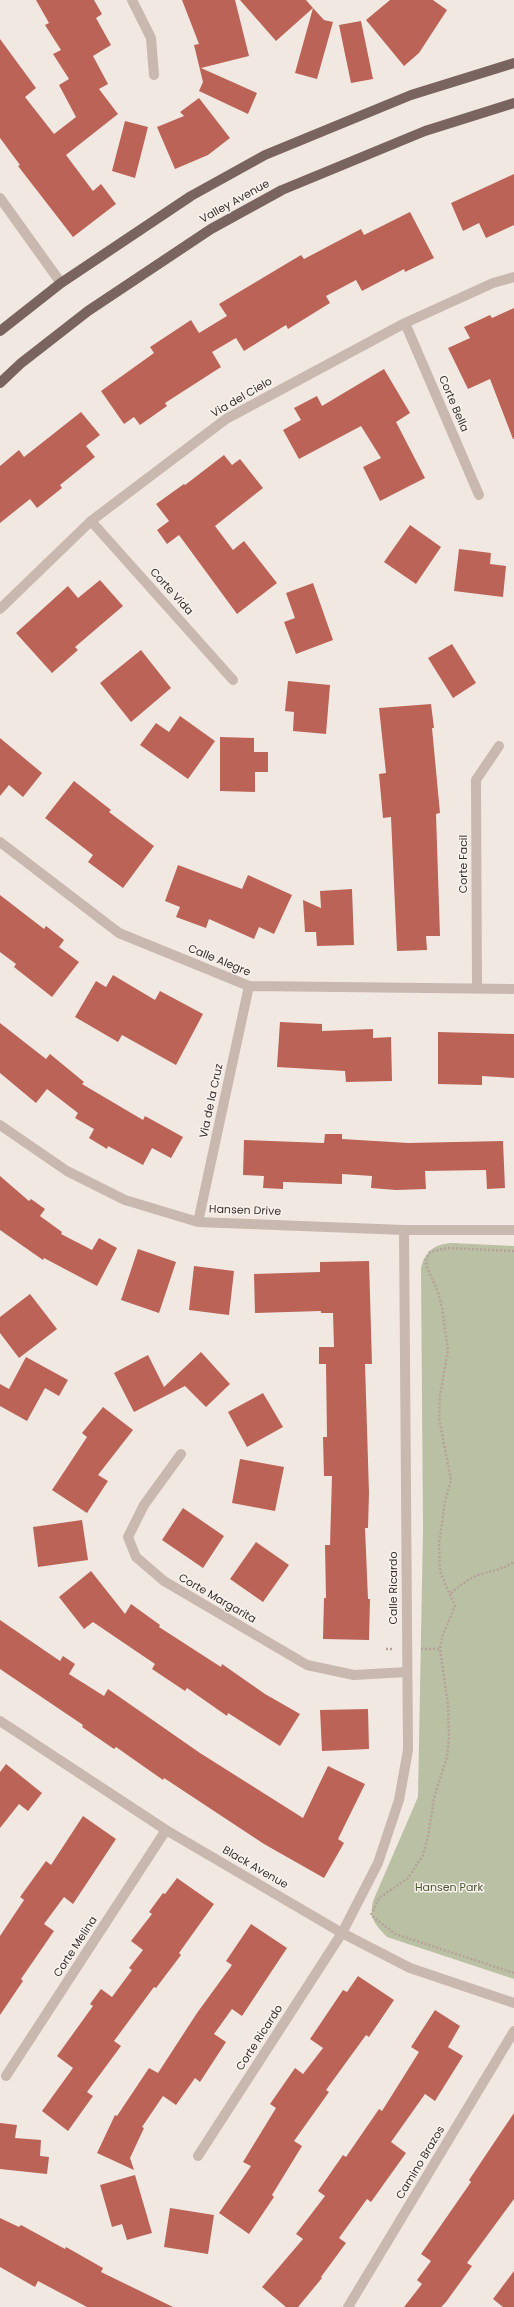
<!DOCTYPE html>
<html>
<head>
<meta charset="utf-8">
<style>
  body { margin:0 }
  canvas { display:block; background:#f2e8e2 }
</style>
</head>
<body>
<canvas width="514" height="2307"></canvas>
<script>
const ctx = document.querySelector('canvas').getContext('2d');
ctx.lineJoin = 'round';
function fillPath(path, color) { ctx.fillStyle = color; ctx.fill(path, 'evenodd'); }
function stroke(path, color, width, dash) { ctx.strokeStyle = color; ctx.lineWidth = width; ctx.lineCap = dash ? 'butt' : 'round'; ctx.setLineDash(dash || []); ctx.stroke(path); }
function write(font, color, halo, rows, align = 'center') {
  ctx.font = font + ' Poppins,sans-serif'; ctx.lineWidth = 3; ctx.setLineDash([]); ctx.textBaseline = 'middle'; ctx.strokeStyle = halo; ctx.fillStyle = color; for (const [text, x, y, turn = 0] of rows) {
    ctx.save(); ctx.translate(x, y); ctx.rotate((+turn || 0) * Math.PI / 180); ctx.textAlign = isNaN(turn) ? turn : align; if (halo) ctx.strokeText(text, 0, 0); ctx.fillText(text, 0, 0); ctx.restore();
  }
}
fillPath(new Path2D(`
  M452,1243L514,1246V1979L387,1937C375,1924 369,1919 373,1901L418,1797L423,1529L421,1268C425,1251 435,1244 452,1243Z`), '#bac0a3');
fillPath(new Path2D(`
  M36,0H94L102,14L96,18L111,45L93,56L108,84L99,89L118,114L66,155L93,191L101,184L116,204L73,237L18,166L20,165L0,138V39L36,88L25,97L54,134L76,117L59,85L69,79L53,54L61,50L45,25L49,23Z
  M182,0H235L249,56L201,68L257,93L248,114L199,91L203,82L194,45L199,44Z
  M240,0H306L313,8L276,41Z
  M390,0H433L447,10L419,53L404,66L366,20Z
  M313,8L324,20L333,22L317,79L295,73Z
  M361,21L373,79L351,83L339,25Z
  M199,98L230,138L208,155L175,169L157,127L184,116L180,112Z
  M125,121L148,127L135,178L112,171Z
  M514,174V225L486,238L479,223L463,231L451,203Z
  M410,212L434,258L405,272L404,269L362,291L356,280L326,296L330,303L288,329L286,325L244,351L236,338L212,352L221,367L165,403L167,406L140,425L134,417L124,424L101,391L154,353L150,347L191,320L199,333L227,316L219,304L301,255L304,259L361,229L364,235Z
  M514,308V439H513L490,379L468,389L448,348L470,338L464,327L490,315L492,318Z
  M384,369L410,413L396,422L425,478L380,501L363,467L381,458L361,426L299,459L283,430L301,420L294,408L317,396L322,406Z
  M81,412L100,435L86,446L95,457L60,485L62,488L37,508L30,499L0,523V466L19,450L24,457Z
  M224,455L232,465L240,459L263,488L215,526L233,550L244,541L277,583L237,614L179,535L167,544L157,530L169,521L156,504L184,484L185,485Z
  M410,525L441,547L416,584L384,562Z
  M459,549L491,553L490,564L506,566L503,597L454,591Z
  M100,580L123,606L75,647L78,650L52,673L16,633L68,586L78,598Z
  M313,583L333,640L296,654L284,622L295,618L286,593Z
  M452,644L476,683L453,698L428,658Z
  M141,650L171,688L131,722L100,683Z
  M288,681L330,685L326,734L293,731L294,712L285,711Z
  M431,704L434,728H432L440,813L436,814L440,936H426L427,950L397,951L391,817L383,818L379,774L386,773L379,708Z
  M180,716L215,741L188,779L140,745L156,723L169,732Z
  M220,737L254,738V752H268V772H255V792L220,791Z
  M0,738L42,773L23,797L9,785L0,796Z
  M74,781L111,810L109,812L154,846L123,888L88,862L93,855L45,818Z
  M178,865L242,889L248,875L292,895L274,934L259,927L254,939L209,919L206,928L176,917L180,907L165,901Z
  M352,889L354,945L317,946L316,932H305L303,900L321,908L320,891Z
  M0,895L44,929L46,926L64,940L59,947L79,962L52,997L14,967L16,964L0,952Z
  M113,975L155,1000L160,991L203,1014L176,1065L122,1035L118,1042L75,1017L96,981L106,987Z
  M280,1022L322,1024V1031L373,1029V1038L391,1037L392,1081L346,1082L345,1071L277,1067Z
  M0,1023L46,1059L50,1054L84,1082L82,1084L143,1120L145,1116L183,1137L171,1158L152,1148L143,1165L108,1146L107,1149L89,1138L94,1129L75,1118L78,1113L47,1089L36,1103L0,1073Z
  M438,1032L514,1034V1078L482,1076V1085L438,1084Z
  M325,1134H342V1139L408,1143L503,1141L505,1188L487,1189L486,1170L425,1171L426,1189L396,1190L371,1188L372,1176L342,1174V1184L283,1182V1189L263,1188L264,1176L243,1175L244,1140L324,1143Z
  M0,1176L29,1201L31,1199L45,1209L40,1216L62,1232L61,1234L92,1250L99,1238L117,1248L97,1286L44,1258L43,1260L0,1230Z
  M138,1249L176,1262L159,1313L121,1300Z
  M369,1261L372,1364H365L369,1493L368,1528H365L368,1599H370L369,1640L323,1639L324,1598H326L325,1545H330L332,1476H324L323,1437H327L326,1364H319V1347H334L333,1313H321V1311L255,1313L254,1274L320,1272V1262Z
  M194,1266L234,1271L229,1315L189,1310Z
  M30,1294L57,1329L19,1358L0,1333V1317Z
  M201,1352L230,1384L206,1407L185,1386L134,1412L114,1373L148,1355L164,1387Z
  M26,1357L68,1380L59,1396L45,1388L27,1421L0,1406V1384L9,1389Z
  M263,1393L283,1427L247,1447L228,1412Z
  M103,1407L133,1430L98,1475L108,1481L87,1513L52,1490L87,1437L82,1433Z
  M240,1459L284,1467L275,1511L232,1503Z
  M183,1508L224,1536L203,1568L162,1540Z
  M82,1520L88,1560L38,1567L33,1527Z
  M256,1542L289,1565L263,1602L230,1579Z
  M91,1571L125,1614L131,1604L160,1625L159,1627L221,1667L222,1664L265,1694L300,1714L280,1746L228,1713L227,1716L187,1688L185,1691L152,1669L155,1664L93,1622L84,1629L59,1597Z
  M0,1620L60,1661L63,1656L75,1664L69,1674L104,1696L108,1689L200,1753L303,1818L328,1766L365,1784L338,1839L344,1843L324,1878L264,1844L164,1778L163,1780L116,1747L114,1749L82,1727L83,1725L0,1669Z
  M368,1709L369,1749L322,1751L320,1710Z
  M6,1764L42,1793L28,1811L19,1804L0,1828V1772Z
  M83,1816L116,1839L73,1904L64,1897L44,1924L54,1931L21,1979L23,1981L0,2015V1936L24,1900L20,1897L46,1861L51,1865Z
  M177,1878L214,1904L179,1953L181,1955L156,1988L154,1987L114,2041L121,2046L87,2092L93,2096L68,2131L42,2111L73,2068L57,2056L93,2006L90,2004L101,1989L112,1997L132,1970L129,1968L143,1950L131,1941L152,1914L149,1912L163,1893L165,1894Z
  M251,1924L287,1948L242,2016L232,2009L214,2034L226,2042L200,2082L195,2078L176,2105L163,2096L142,2127L144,2128L130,2158L134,2170L97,2153L115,2115L117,2116L149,2068L158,2073L197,2013L232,1965L226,1961Z
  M358,1976L394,2000L369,2037L366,2035L326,2090L329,2092L294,2141L302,2146L272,2195L274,2197L249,2234L219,2213L251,2166L243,2162L276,2108L270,2104L295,2068L303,2074L323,2048L310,2039L343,1990L347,1992Z
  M435,2010L460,2026L448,2047L463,2056L435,2101L425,2094L391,2142L406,2153L371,2202L367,2199L339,2238L346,2243L321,2277L322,2278L298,2307H286L262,2287L303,2239L296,2234L325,2196L318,2191L343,2155L346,2157L379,2109L382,2111L419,2052L411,2047Z
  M514,2113V2199L467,2263L472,2266L446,2302L441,2307H404L422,2284L417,2280L431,2261L421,2254L471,2182L469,2180Z
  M0,2123L17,2125L15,2138L41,2140L40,2156L49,2157L47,2174L0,2169Z
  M135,2175L152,2233L127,2240L122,2224L112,2227L100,2185Z
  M170,2208L214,2215L208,2254L164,2247Z
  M0,2218L19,2227L21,2225L65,2249L66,2247L103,2268L101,2272L173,2307H87L38,2281L35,2287L0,2267Z
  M514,2271V2307H503L493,2299Z`), '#bb6357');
stroke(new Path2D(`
  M514,1251L448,1248L430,1252L426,1260L427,1267L438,1292L442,1308L448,1350L440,1396L439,1418L451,1480L445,1502L439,1544L440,1572L455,1606L442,1637L440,1649L448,1705L449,1738L447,1757L434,1798L428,1836L423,1855L408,1878L379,1898L371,1915L395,1934L514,1973
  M451,1593C459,1586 468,1579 478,1575C491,1571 501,1570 514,1562
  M386,1649H394
  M421,1649H440`), '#b5a299', 2.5, [2, 2]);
stroke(new Path2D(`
  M132,0L151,38L154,75
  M0,198L61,283
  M405,323L479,495
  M91,521L233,680
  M0,609L91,521L226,419L405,323L493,283L514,277
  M0,842L119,933L249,986L514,989
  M477,988L476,780L499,746
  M0,1125L67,1171L125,1200L198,1222L404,1230H514
  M198,1222L249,986
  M181,1454L144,1505L128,1537L136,1557L164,1581L307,1665L354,1675L407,1672
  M0,1721L166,1830L342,1933L410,1968L514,2003
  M6,2076L166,1830
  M198,2156L342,1933L378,1863L399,1800L408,1750L404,1230
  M348,2307L514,2031`), '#c9b8af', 10);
stroke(new Path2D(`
  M0,331L61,283L191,196L265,155L411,95L514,63
  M0,383L20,364L88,311L211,229L282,190L425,131L514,103`), '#79645f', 10);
write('11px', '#392f2c', '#f9f3ee', [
  ["Valley Avenue",235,202,-29],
  ["Via del Cielo",242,398,-30],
  ["Corte Bella",453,404,67],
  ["Corte Vida",171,592,48],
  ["Corte Facil",464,864,-90],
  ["Calle Alegre",219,961,22],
  ["Via de la Cruz",212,1101,-78],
  ["Hansen Drive",245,1211,2],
  ["Calle Ricardo",394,1588,-90],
  ["Corte Margarita",217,1599,30],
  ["Black Avenue",255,1868,30],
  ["Corte Melina",76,1947,-57],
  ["Corte Ricardo",260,2038,-57],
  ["Camino Brazos",421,2163,-59]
]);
write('11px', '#4c5532', '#f9f3ee', [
  ["Hansen Park",449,1888]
]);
</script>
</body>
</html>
